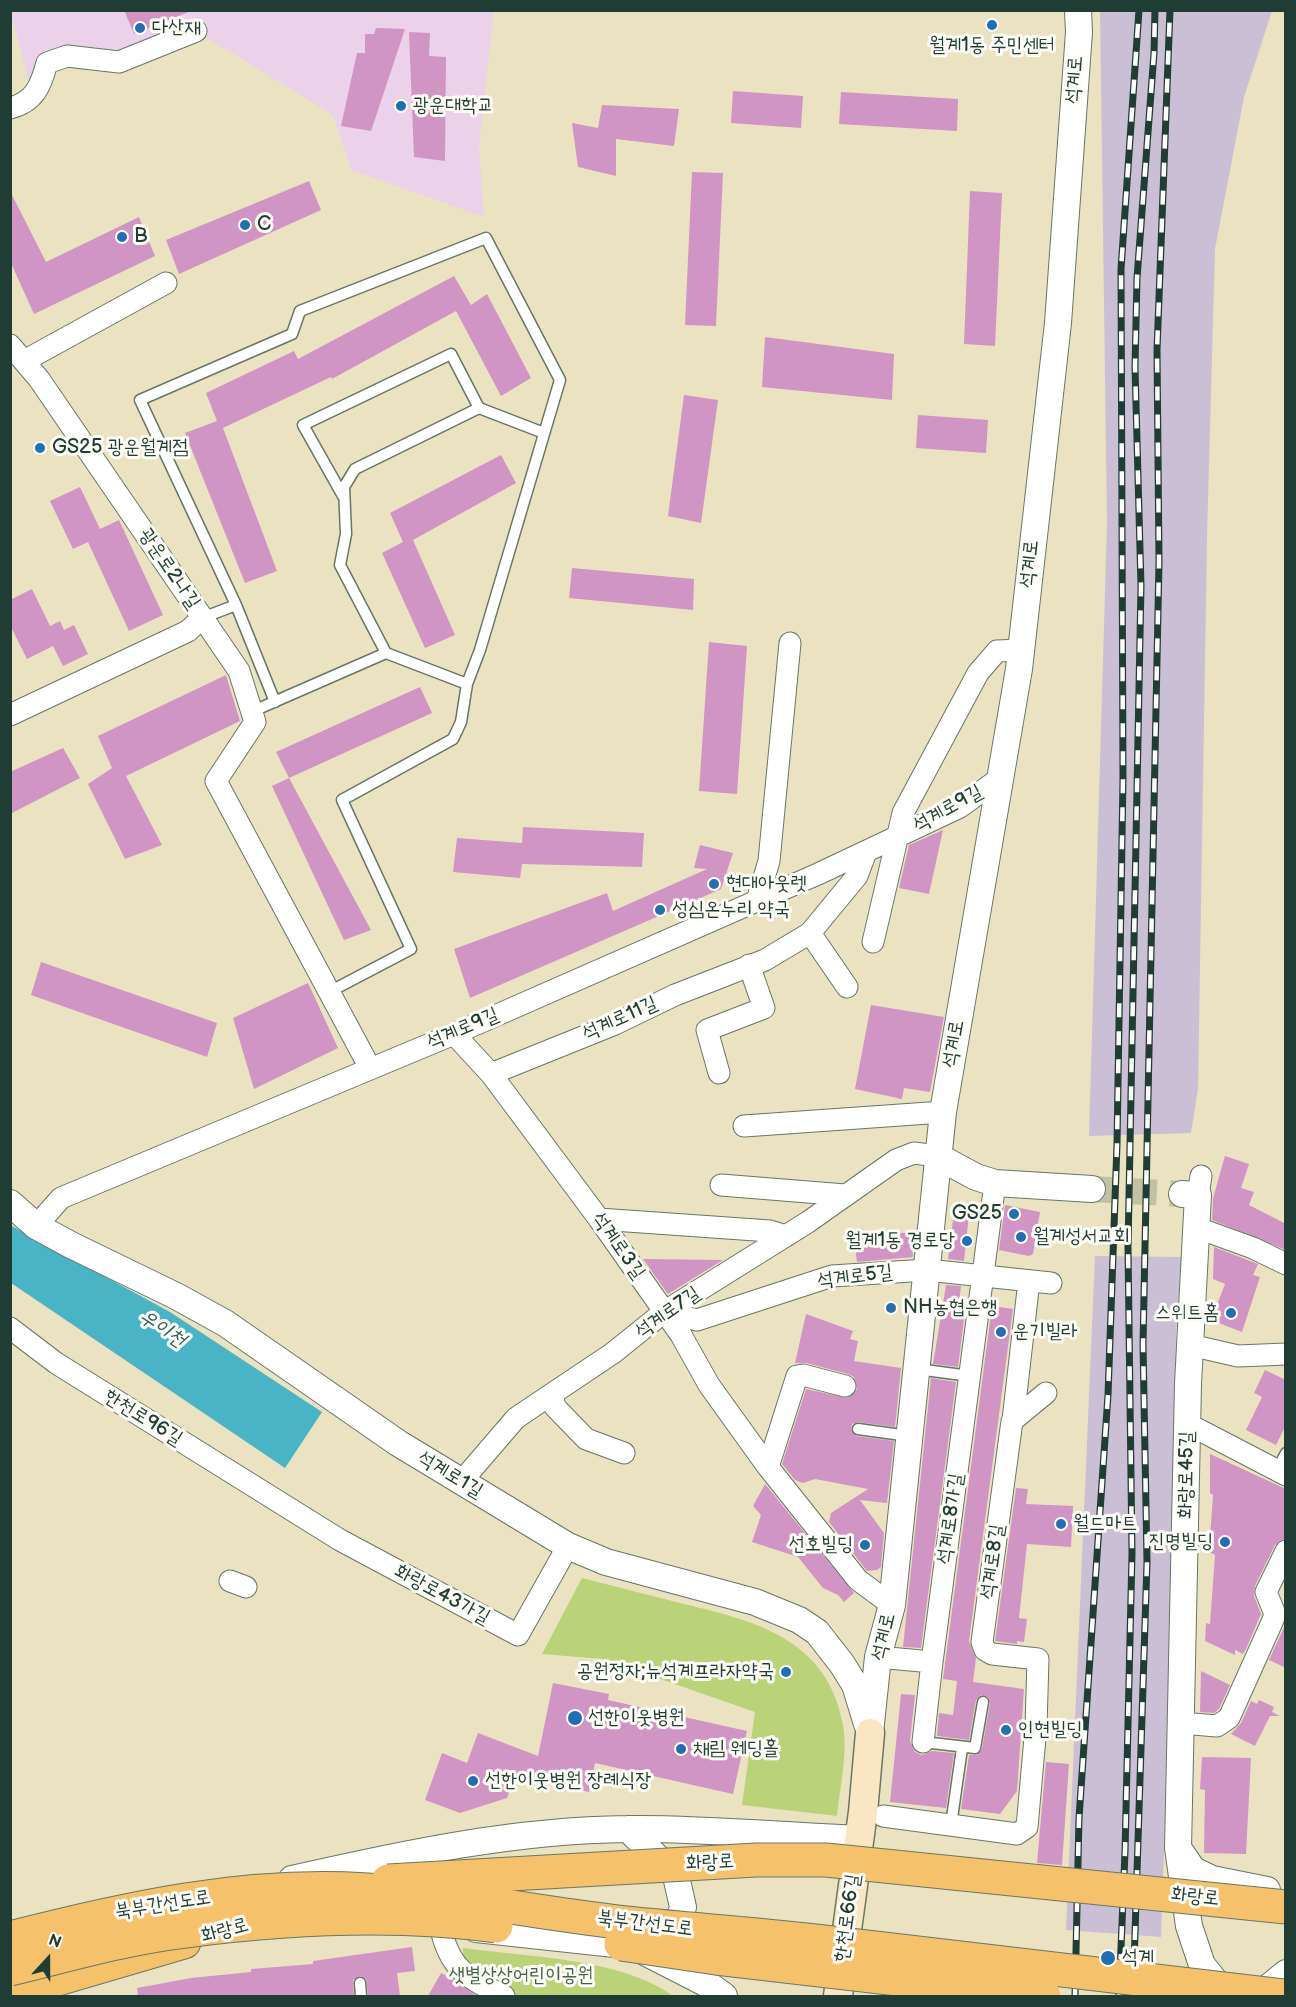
<!DOCTYPE html>
<html>
<head>
<meta charset="utf-8">
<style>
  body { margin:0 }
  #map { position:relative; width:1296px; height:2007px; overflow:hidden; background:#ebe2c1; font-family:"Balsamiq Sans",sans-serif }
  canvas { display:block }
  .frame { position:absolute; inset:0; border:12px solid #1f3d34; pointer-events:none }
  .north { position:absolute; left:18px; top:1929px; width:60px; height:60px; -webkit-text-stroke:4px #fdfcf7; paint-order:stroke; rotate:21deg; font-size:16px; font-weight:700; line-height:24px; text-align:center; color:#1f3d34 }
  .north::after { content:''; display:block; margin:auto; width:21px; height:27px; background:#1f3d34; clip-path:polygon(50% 0,100% 100%,50% 72%,0 100%) }
</style>
</head>
<body>
<div id="map">
<canvas width="1296" height="2007"></canvas>
<div class="frame"></div>
<div class="north">N</div>
</div>
<script>
const ctx = document.querySelector('canvas').getContext('2d');
ctx.lineJoin = 'round';
function fillPath(path, color) { ctx.fillStyle = color; ctx.fill(path, 'evenodd'); }
function stroke(path, color, width, dash) { ctx.strokeStyle = color; ctx.lineWidth = width; ctx.lineCap = dash ? 'butt' : 'round'; ctx.setLineDash(dash || []); ctx.stroke(path); }
function write(font, color, halo, rows, align = 'center') {
  ctx.font = font + ' "Balsamiq Sans","Poor Story",sans-serif'; ctx.lineWidth = 6; ctx.setLineDash([]); ctx.textBaseline = 'middle'; ctx.strokeStyle = halo; ctx.fillStyle = color; for (const [text, x, y, turn = 0] of rows) {
    ctx.save(); ctx.translate(x, y); ctx.rotate((+turn || 0) * Math.PI / 180); ctx.textAlign = isNaN(turn) ? turn : align; if (halo) ctx.strokeText(text, 0, 0); ctx.fillText(text, 0, 0); ctx.restore();
  }
}
fillPath(new Path2D(`
  M10,11H494L479,146L484,217L351,170L333,115L196,31L119,62L67,56L33,96Z`), '#ecd1ea');
fillPath(new Path2D(`
  M1100,11H1272L1244,97L1215,249L1207,538L1198,1089L1191,1133L1089,1136L1107,523Z
  M1095,1256L1182,1257L1176,1333L1173,1590L1161,1937L1066,1930Z`), '#cbbfd5');
fillPath(new Path2D(`
  M582,1578C616,1587 650,1595 684,1604C755,1621 828,1639 843,1725C848,1754 840,1786 837,1816L742,1805L755,1712L603,1659L542,1654Z
  M463,1948C526,1957 622,1958 673,1996H515L473,1974L463,1963Z`), '#bad379');
fillPath(new Path2D(`
  M10,1225L170,1312L322,1412L285,1468L11,1283Z`), '#49b4c6');
fillPath(new Path2D(`
  M124,10H191V11L134,34Z
  M376,28L405,29L371,131L341,126L357,53H365V34H374Z
  M409,32L430,33L429,56L446,57L445,161L414,157Z
  M733,91L803,96L801,128L731,123Z
  M841,92L958,99L957,131L839,124Z
  M602,105L679,109L674,146L616,139V176L578,167L572,123L598,128Z
  M692,172L723,173L716,326L685,325Z
  M309,181L321,210L179,274L166,240Z
  M10,191L46,262L139,217L155,256L34,314L10,261Z
  M970,191L1002,193L995,346L964,344Z
  M454,276L471,305L487,294L531,378L501,396L456,311L332,379L331,377L223,428L277,571L245,583L185,433L217,421L206,393L294,351L298,359Z
  M765,337L894,354L892,400L762,387Z
  M684,395L718,400L701,523L668,516Z
  M918,415L988,420L986,453L916,448Z
  M501,455L516,483L413,540L455,635L425,648L382,553L403,542L390,513Z
  M80,487L100,529L119,520L163,615L129,631L88,542L73,549L50,501Z
  M572,568L694,579L693,610L569,598Z
  M32,589L50,626L60,621L64,630L74,625L88,654L63,666L53,646L27,659L10,625V600Z
  M709,642L747,646L737,794L699,791Z
  M226,675L240,721L126,776L162,845L125,859L88,784L112,768L98,736Z
  M420,687L432,713L289,778L276,752Z
  M63,748L80,778L10,814V772Z
  M289,778L371,930L344,940L272,786Z
  M523,827L644,833L642,867L522,864L520,878L453,872L457,838L522,843Z
  M943,830L929,894L899,888L909,845Z
  M700,845L733,853L721,889L470,998L454,949L607,893L613,911L707,869L694,868Z
  M41,962L217,1023L207,1057L31,995Z
  M308,983L338,1048L254,1089L233,1018Z
  M871,1005L944,1017L930,1092L904,1088L902,1099L855,1089Z
  M1225,1156L1249,1164L1241,1188L1254,1192L1249,1205L1286,1224V1250L1212,1220L1213,1198Z
  M1005,1205L1040,1212L1033,1254L1029,1256L999,1250Z
  M954,1212L969,1214L964,1261L948,1259Z
  M911,1232L913,1257L857,1262L854,1238Z
  M1214,1247L1258,1264L1253,1275L1260,1277L1242,1332L1211,1320L1225,1284L1213,1279Z
  M643,1259L723,1260L668,1294Z
  M946,1285L961,1286L958,1311L965,1312L958,1367L933,1364Z
  M992,1306L1013,1309L969,1641L976,1658L973,1682L1024,1689L1017,1791L1000,1814L961,1809L969,1755H977L982,1749L990,1703L988,1697L981,1695L976,1700L969,1740L937,1736L939,1713L953,1715L957,1681L943,1679Z
  M806,1314L853,1331L850,1339L858,1341L854,1361L901,1368L895,1427L858,1422L852,1424L851,1429L856,1436L894,1441L887,1503L860,1500L884,1533L881,1567L877,1570L867,1571L829,1522L831,1513L868,1489L815,1479L803,1483L795,1480L782,1464L806,1389L848,1398L857,1389L854,1377L848,1374L806,1363H795Z
  M1265,1370L1286,1380V1425L1276,1445L1246,1430L1262,1397L1254,1393Z
  M931,1378L956,1382L921,1648L903,1647Z
  M1210,1454L1286,1489V1538L1275,1545L1255,1586L1254,1596L1261,1614L1246,1649L1243,1654L1235,1650V1655L1205,1641L1206,1623L1210,1624L1215,1555L1209,1552L1213,1495L1210,1493Z
  M765,1484L854,1593L844,1602L838,1595L823,1588L798,1557L752,1542L761,1515L753,1506Z
  M1016,1488L1028,1489L1026,1504L1073,1506L1071,1547L1027,1544L1019,1618L1027,1619L1024,1642L1017,1641V1644L995,1641Z
  M1286,1623V1668L1269,1660Z
  M1201,1671L1230,1685L1219,1709L1214,1713L1200,1712Z
  M553,1683L609,1694L608,1700L747,1731L733,1794L595,1763L589,1792L515,1777L507,1798L460,1813L425,1800L442,1753L467,1763L478,1733L538,1756Z
  M901,1694L915,1695L910,1741L915,1752L922,1755L932,1751L954,1753L946,1808L890,1802Z
  M1259,1700L1274,1707L1272,1712L1280,1716H1270L1255,1746L1231,1734L1241,1723L1251,1701L1257,1704Z
  M1202,1757L1251,1758L1246,1854L1204,1853L1205,1790L1200,1789Z
  M1046,1762L1069,1764L1062,1865L1037,1863Z
  M412,1947L415,1971L397,1973L400,1996H368L366,1979L360,1976L353,1980L354,1996H138L137,1988L191,1978L251,1972V1969L313,1964V1961Z
  M441,1973L451,1978L477,1996H428Z`), '#d195c5');
stroke(new Path2D(`
  M1092,1189L1182,1194`), '#c2c1a5', 26, [26, 13]);
const service = new Path2D(`
  M479,408L544,433
  M202,618L236,605
  M386,653L467,684
  M275,702L236,605L140,400L292,334L300,311L486,238L560,380L480,650L467,684L461,722L453,739L342,800L411,949L329,992
  M251,712L386,653L340,565L346,534L344,487L355,469L479,408L451,354L303,425L343,496
  M917,1369L970,1376
  M858,1429L909,1436
  M1277,1470L1286,1453
  M923,1742L975,1748L983,1702
  M951,1825L962,1748
  M360,1983L361,1996`);
const minor = new Path2D(`
  M10,108C35,102 41,85 47,63L67,56L119,62L196,31
  M10,345L39,379L239,671L255,722L216,781L370,1068
  M24,361L166,283
  M10,715L188,631L202,618
  M757,901L769,861L790,643
  M810,933L847,987
  M873,942L903,813L978,673L997,651L1021,650
  M454,1034L491,1074L599,1219L681,1335L709,1385L768,1467L858,1580L892,1605
  M719,1073L707,1030L764,1008L749,965
  M491,1074L615,1024L675,995L765,960L810,933L857,876L866,852
  M744,1126L943,1112
  M721,1185L845,1195
  M1198,1195L1201,1176
  M599,1219L770,1231L786,1236
  M36,1226L61,1198L454,1034L818,874L960,807L1000,778
  M1195,1227L1253,1248L1286,1264
  M664,1312L697,1320L832,1276L927,1270L1051,1283
  M10,1328L56,1363L340,1540L518,1635L568,1546
  M1190,1345L1238,1356L1286,1354
  M552,1394L555,1407L586,1439L624,1453
  M1013,1420L1029,1281
  M1188,1424L1286,1475
  M768,1467L797,1376L803,1375L845,1386
  M461,1482L516,1418L613,1353L664,1312L808,1222L896,1160L914,1153L937,1156
  M230,1581L246,1587
  M878,1657L932,1662L995,1183
  M1181,1723L1217,1726L1229,1718L1273,1620L1275,1614L1266,1592L1286,1551
  M923,1742L932,1662
  M883,1816L1017,1834L1027,1827L1036,1727L1038,1659L992,1654L985,1650L982,1642L1012,1421L1046,1393
  M440,1925C449,1969 466,1977 504,1996`);
const tertiary = new Path2D(`
  M937,1156L976,1177L995,1183L1092,1189
  M1182,1194L1198,1195L1188,1384L1178,1848L1189,1926L1202,1965L1227,1996
  M10,1203L36,1226L71,1245L176,1296L225,1323L398,1443L568,1546L606,1562L755,1602L799,1620L817,1632L842,1664L855,1685L867,1724
  M870,1733L878,1657L892,1605L943,1112L1019,669L1058,323L1079,32L1078,10
  M628,1829L676,1876L683,1907L677,1928L665,1938
  M1178,1848L1193,1870L1212,1879L1267,1890
  M292,1879C402,1854 514,1830 628,1829C705,1828 783,1836 860,1839
  M476,1929L633,1946L709,1985L724,1996
  M1258,1996L1286,1973`);
const secondary = new Path2D(`
  M838,1996L863,1812L870,1733`);
const primary = new Path2D(`
  M10,1993L184,1942`);
stroke(service, '#667765', 13);
stroke(minor, '#667765', 23);
stroke(tertiary, '#667765', 28);
stroke(secondary, '#667765', 31);
stroke(primary, '#667765', 35);
stroke(service, '#fff', 10);
stroke(minor, '#fff', 21);
stroke(tertiary, '#fff', 26);
stroke(secondary, '#fbe6c4', 28);
stroke(primary, '#f5c16b', 33);
const rail = new Path2D(`
  M1075,1996L1079,1818L1108,1395L1117,1144L1123,778L1121,269L1139,10
  M1119,1996L1125,1852L1132,1553L1128,1247L1141,586L1135,367L1137,278L1154,53L1155,10
  M1133,1996L1147,1562L1143,1344L1159,562L1157,350L1170,10`);
stroke(rail, '#1f3d34', 7);
stroke(rail, '#fdfcf7', 4.5, [14]);
const primaryBridge = new Path2D(`
  M388,1881L756,1860H826L1286,1907`);
const trunkBridge = new Path2D(`
  M10,1938C127,1908 246,1882 367,1890C457,1895 546,1915 636,1924C695,1930 756,1934 815,1941C971,1960 1127,1979 1283,1996
  M621,1944L716,1958L1044,1996
  M10,1969C68,1955 126,1938 185,1931C286,1918 395,1912 496,1926`);
stroke(primaryBridge, '#667765', 35, []);
stroke(trunkBridge, '#667765', 35, []);
stroke(primaryBridge, '#f5c16b', 33);
stroke(trunkBridge, '#f5c16b', 33);
for (const [x, y, r, color] of [
  [992,25,6,"#1f6fb2"],
  [140,28,6,"#1f6fb2"],
  [401,106,6,"#1f6fb2"],
  [245,225,6,"#1f6fb2"],
  [122,237,6,"#1f6fb2"],
  [40,448,6,"#1f6fb2"],
  [714,884,6,"#1f6fb2"],
  [660,910,6,"#1f6fb2"],
  [1014,1214,6,"#1f6fb2"],
  [1021,1237,6,"#1f6fb2"],
  [967,1241,6,"#1f6fb2"],
  [891,1308,6,"#1f6fb2"],
  [1231,1313,6,"#1f6fb2"],
  [1001,1332,6,"#1f6fb2"],
  [1061,1524,6,"#1f6fb2"],
  [1225,1542,6,"#1f6fb2"],
  [865,1545,6,"#1f6fb2"],
  [786,1672,6,"#1f6fb2"],
  [575,1718,8,"#1f6fb2"],
  [1006,1730,6,"#1f6fb2"],
  [681,1749,6,"#1f6fb2"],
  [473,1781,6,"#1f6fb2"],
  [1108,1958,8,"#1f6fb2"]
]) { const dot = new Path2D(); dot.arc(x, y, r, 0, 2 * Math.PI); ctx.fillStyle = color; ctx.fill(dot); stroke(dot, '#fdfcf7', 2); }
write('20px', '#1f3d34', '#fdfcf7', [
  ["다산재",152,28],
  ["월계1동 주민센터",992,46,"center"],
  ["광운대학교",413,106],
  ["C",257,225],
  ["B",134,237],
  ["GS25 광운월계점",52,448],
  ["현대아웃렛",726,884],
  ["성심온누리 약국",672,910],
  ["GS25",1002,1214,"right"],
  ["월계성서교회",1033,1237],
  ["월계1동 경로당",955,1241,"right"],
  ["NH농협은행",903,1308],
  ["스위트홈",1219,1313,"right"],
  ["운기빌라",1013,1332],
  ["월드마트",1073,1524],
  ["진명빌딩",1213,1542,"right"],
  ["선호빌딩",853,1545,"right"],
  ["공원정자;뉴석계프라자약국",774,1672,"right"],
  ["선한이웃병원",588,1718],
  ["인현빌딩",1018,1730],
  ["채림 웨딩홀",693,1749],
  ["선한이웃병원 장례식장",485,1781],
  ["석계",1122,1958]
], 'left');
write('20px', '#1f3d34', '#fdfcf7', [
  ["석계로",1075,80,-86],
  ["석계로",1030,564,-84],
  ["광운로2나길",169,569,56],
  ["석계로9길",948,809,-29],
  ["석계로11길",620,1019,-24],
  ["석계로9길",463,1029,-23],
  ["석계로",954,1044,-80],
  ["석계로3길",618,1246,55],
  ["석계로5길",855,1277,-7],
  ["석계로7길",668,1313,-35],
  ["한천로96길",143,1418,32],
  ["석계로1길",450,1475,31],
  ["화랑로45길",1187,1475,-89],
  ["석계로8가길",951,1519,-82],
  ["석계로8길",993,1562,-82],
  ["화랑로43가길",442,1595,28],
  ["석계로",884,1637,-77],
  ["화랑로",710,1863,-3],
  ["화랑로",1195,1897,6],
  ["북부간선도로",163,1905,-9],
  ["한천로66길",848,1918,-82],
  ["북부간선도로",645,1924,7],
  ["화랑로",225,1931,-15]
]);
write('20px', '#466245', '#fdfcf7', [
  ["샛별상상어린이공원",521,1976]
]);
write('italic 21px', '#2c6160', '#fdfcf7', [
  ["우이천",162,1329,34]
]);
</script>
</body>
</html>
